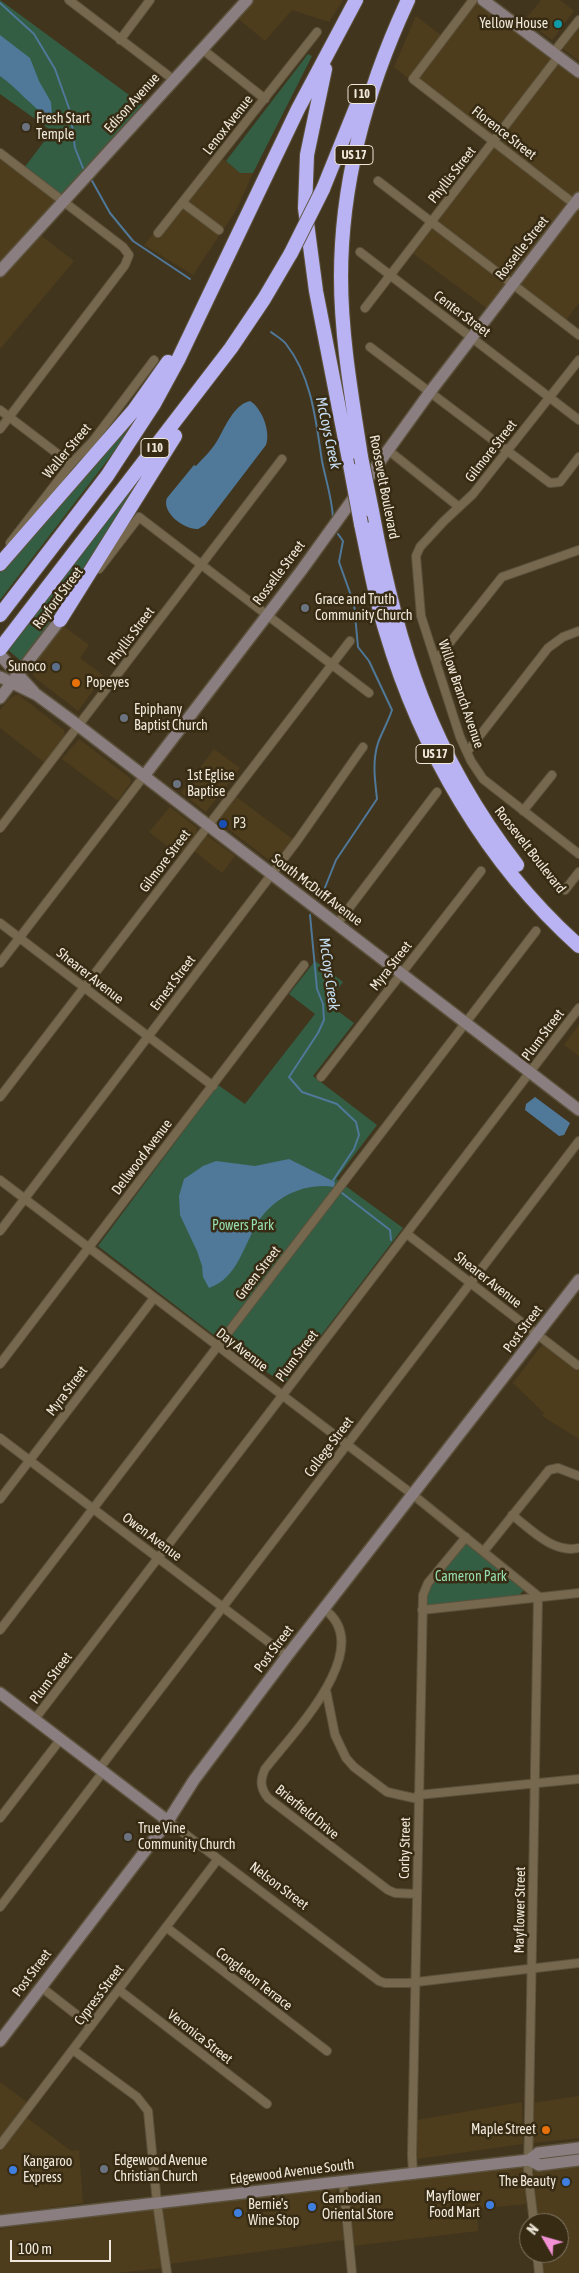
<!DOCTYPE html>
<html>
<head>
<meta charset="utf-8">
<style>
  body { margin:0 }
  #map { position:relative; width:579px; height:2273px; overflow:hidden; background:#42351d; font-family:"Asap Condensed",sans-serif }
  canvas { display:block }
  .north { position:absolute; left:519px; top:2213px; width:50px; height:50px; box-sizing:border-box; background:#372b13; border:1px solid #817763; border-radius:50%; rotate:308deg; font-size:14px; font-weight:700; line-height:20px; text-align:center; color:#f0e8da }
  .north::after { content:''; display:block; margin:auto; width:18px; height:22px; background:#f391d5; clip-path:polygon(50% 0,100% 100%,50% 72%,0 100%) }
  .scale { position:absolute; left:10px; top:2240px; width:101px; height:22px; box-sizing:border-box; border:2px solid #f0e8da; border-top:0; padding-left:6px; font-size:15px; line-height:18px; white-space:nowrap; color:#f0e8da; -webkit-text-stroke:4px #372b13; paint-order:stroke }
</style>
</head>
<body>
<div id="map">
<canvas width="579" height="2273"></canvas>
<div class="north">N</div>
<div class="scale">100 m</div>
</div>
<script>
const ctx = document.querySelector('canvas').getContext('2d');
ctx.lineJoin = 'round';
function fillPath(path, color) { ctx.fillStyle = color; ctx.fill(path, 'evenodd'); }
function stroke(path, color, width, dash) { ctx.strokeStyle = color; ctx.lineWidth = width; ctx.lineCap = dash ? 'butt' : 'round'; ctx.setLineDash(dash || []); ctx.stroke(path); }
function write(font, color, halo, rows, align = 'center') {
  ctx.font = font + ' "Asap Condensed",sans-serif'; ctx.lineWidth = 5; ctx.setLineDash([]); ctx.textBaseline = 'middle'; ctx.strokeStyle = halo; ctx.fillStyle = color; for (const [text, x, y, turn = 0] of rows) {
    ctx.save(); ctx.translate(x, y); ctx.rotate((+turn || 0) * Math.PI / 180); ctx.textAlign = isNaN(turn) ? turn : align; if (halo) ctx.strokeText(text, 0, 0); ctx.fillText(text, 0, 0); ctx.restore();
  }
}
fillPath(new Path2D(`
  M252,0H343L329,22L292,10L265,41L236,17Z
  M541,0H560L574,11L552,40L525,20Z
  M477,1L551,59L541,74L494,136H491L420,82L419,75Z
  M416,16L442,36L409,79L394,67Z
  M579,27V61L562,48Z
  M560,64L579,78V191L575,196L570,197L501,144V137L557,65Z
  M496,147L568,202V206L515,277H509L439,225L438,219L493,148Z
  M0,150L62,196L0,263Z
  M218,155L240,173H253L237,209L193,275L144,245Z
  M577,210L579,211V303L566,320L520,286V281Z
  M431,227H434L507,282L508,285L489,310L411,252Z
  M39,234L74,261L0,349V277Z
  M62,625L89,645L80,658L104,676L78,711L34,677L31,664Z
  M15,695H19L64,730L65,737L45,763L0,728V710L9,699Z
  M79,739L130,778L131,782L118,801L62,759Z
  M214,749L240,768L206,812L181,793Z
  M235,796L294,840L278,860L273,863L218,821V818Z
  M170,807L197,828L196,834L179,855L149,832Z
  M206,835L235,856L222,873L193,850Z
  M579,1025V1056L564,1045Z
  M550,1338L578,1360L579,1359V1439L542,1416L544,1413L513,1383L538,1350Z
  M0,2082L28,2103L0,2140Z
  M579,2096V2138L533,2143L532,2103Z
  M522,2102L523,2144L417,2159V2120Z
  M26,2117L71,2151L79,2150L83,2203L0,2215V2151Z
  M524,2165L526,2204L477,2209L478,2231L353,2246L347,2189Z
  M579,2165V2273H542L540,2253H559V2223H537L533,2170Z
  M336,2187L344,2240L169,2264L161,2209Z
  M153,2208L162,2268L117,2273H0V2229Z`), '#4d3d1d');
fillPath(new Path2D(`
  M0,0L144,106L62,196L24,168L52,131L0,94Z
  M308,54L312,56L253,173H240L226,161Z
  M148,397L116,449L0,600V570Z
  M150,461L64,604L21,661L7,649Z
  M315,961L343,982L327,1003L354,1023L313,1076L377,1125L336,1179L403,1228L284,1384L215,1336L98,1246L218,1085L245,1104L315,1014L289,994Z
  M467,1541L522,1587L523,1591L518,1596L428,1606L425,1603L428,1591Z`), '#335e43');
fillPath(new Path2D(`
  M0,35L30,58L39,81L51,102L52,115L49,118C31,106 18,89 0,76Z
  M250,401C262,408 271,432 266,445L205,525L198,529C184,530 161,512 167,498L194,465L196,466C203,458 212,450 217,441C225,428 233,405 250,401Z
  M535,1097L570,1123L564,1135L559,1136L525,1110L526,1104Z
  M289,1159L335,1182L334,1187C305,1182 274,1197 258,1222C243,1246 238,1278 209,1288L203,1277L202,1266L197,1251L180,1215L179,1196L184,1179L203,1166L216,1161L255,1166Z`), '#4f7899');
stroke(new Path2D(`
  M0,3L34,34L55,69L70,111L75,148L83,168
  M91,179L110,213L133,241L190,279
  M271,332C276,336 282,339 286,344C312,377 316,422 322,461C326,481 332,498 333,518
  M320,900L336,860L377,799C375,780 372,762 378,743C382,732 388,722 392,710L369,661L358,647L354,604L339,562L343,541L338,534
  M310,915L317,989L323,1004L324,1020L318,1033L289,1077L302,1092L337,1104L356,1122L359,1135L354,1149L332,1182
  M342,1193L390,1230L391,1240`), '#4f7899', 2);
const street = new Path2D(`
  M69,0L174,80
  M473,0L413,79L577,206
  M120,40L150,0
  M202,49L265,99
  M553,53L579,20
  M0,153L123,247L129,255L125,265L0,429
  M378,181L579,335
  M183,203L219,230
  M158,233L317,32
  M360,252L579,420
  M365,308L558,57
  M370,347L550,483L560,482L579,457
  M579,360L473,494L444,521L420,547L416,556L421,616L460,737L471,761L483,779L579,854
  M0,410L71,464
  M388,450L459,507
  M10,543L71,464L93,441L154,360
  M99,569L139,517L369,693
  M436,660L502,577L579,550
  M467,752L548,648L563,637L579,631
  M523,811L552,775
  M0,828L282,459
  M565,890L579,872
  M0,923L213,1086
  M337,924L437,792
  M0,963L144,776
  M321,1077L481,871
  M0,1097L350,641
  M0,1180L412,1494L538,1596
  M0,1231L297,841L363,747
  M407,1234L577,1365
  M0,1364L304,965
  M0,1438L287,1656
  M0,1499L154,1298
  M512,1515C531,1529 553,1554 579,1548
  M484,1551L549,1470L558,1468L579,1476
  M324,1609C378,1648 292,1734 265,1769C260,1780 260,1788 268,1798L388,1890L395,1893L417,1894
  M422,1610L579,1593
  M0,1630L536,931
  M326,1690L335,1735L346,1758L354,1767L387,1792L418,1799
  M34,1720L579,1008
  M99,1769L579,1141
  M418,1795L579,1779
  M0,1818L60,1740
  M168,1821L379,1981L385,1983H408L579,1963
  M0,1907L103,1772
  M166,1927L327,2051
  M41,1987L91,2026
  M119,1990L267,2104
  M73,2050L137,2097L148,2111L157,2203L167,2273
  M0,2145L218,1859
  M413,2173L412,2155L423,1595L428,1583L466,1537
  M343,2181L352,2273
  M534,2223L528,2174L538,1596
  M537,2253L539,2273`);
const secondary = new Path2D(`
  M483,0L579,72
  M0,271L247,0
  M0,655L34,692
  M0,677L37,695L71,720L579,1110
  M0,698L60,620
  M144,776L301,571L430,392L579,198
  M0,1693L168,1821
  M0,2041L168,1821L194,1780L287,1656L579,1280
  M529,2160L539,2165L579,2160
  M0,2221L529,2160L538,2153L579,2148`);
const highway = new Path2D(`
  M325,69L307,155L305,208L316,291L351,470
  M323,189L361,95
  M361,457C352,398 341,337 341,277C341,180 367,88 408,0
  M372,511C397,647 431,754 517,865
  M361,524C369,561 375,597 386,632C421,750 487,864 579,946
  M0,564L134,410L168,362
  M0,615L107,476L154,404L178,360L298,109L356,0
  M60,620L175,436
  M0,649L231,348L264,299L291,253`);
stroke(street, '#5c523c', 10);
stroke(secondary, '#5c523c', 14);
stroke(highway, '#5c523c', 16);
stroke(street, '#76684e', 8);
stroke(secondary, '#8a7e80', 11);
stroke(highway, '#b9b3f4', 14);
const highwayBridge = new Path2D(`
  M291,253L323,189
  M361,457L372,511
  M351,470L361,524`);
stroke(highwayBridge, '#5c523c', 16, []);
stroke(highwayBridge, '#b9b3f4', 14);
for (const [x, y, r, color] of [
  [558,24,5,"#0f9aa8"],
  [26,127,5,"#6b7280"],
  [305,608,5,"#6b7280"],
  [56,667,5,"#5c6f8a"],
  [76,683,5,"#e8710a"],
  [124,718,5,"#6b7280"],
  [177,784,5,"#6b7280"],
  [223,824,5,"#1a4fb4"],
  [128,1837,5,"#6b7280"],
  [546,2130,5,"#e8710a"],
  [104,2169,5,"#6b7280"],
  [13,2170,5,"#3f7fe0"],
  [566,2182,5,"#3f7fe0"],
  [490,2205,5,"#3f7fe0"],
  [312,2207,5,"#3f7fe0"],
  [238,2213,5,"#3f7fe0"]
]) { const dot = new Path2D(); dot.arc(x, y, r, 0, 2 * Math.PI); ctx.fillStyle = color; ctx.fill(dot); stroke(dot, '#372b13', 2); }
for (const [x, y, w] of [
  [362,94,28],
  [354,155,38],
  [155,448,28],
  [435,754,38]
]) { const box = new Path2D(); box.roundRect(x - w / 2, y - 9.5, w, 19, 4); ctx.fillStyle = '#372b13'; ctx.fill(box); stroke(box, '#f0e8da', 1); }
write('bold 12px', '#f0e8da', null, [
  ["I 10",362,94],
  ["US 17",354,155],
  ["I 10",155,448],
  ["US 17",435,754]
]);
write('14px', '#f0e8da', '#372b13', [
  ["Yellow House",548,24,"right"],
  ["Fresh Start",36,119],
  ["Temple",36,135],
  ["Grace and Truth",315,600],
  ["Community Church",315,616],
  ["Sunoco",46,667,"right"],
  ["Popeyes",86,683],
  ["Epiphany",134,710],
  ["Baptist Church",134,726],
  ["1st Eglise",187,776],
  ["Baptise",187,792],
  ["P3",233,824],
  ["True Vine",138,1829],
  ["Community Church",138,1845],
  ["Maple Street",536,2130,"right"],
  ["Edgewood Avenue",114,2161],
  ["Christian Church",114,2177],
  ["Kangaroo",23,2162],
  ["Express",23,2178],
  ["The Beauty",556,2182,"right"],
  ["Mayflower",480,2197,"right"],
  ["Food Mart",480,2213,"right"],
  ["Cambodian",322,2199],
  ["Oriental Store",322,2215],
  ["Bernie's",248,2205],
  ["Wine Stop",248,2221]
], 'left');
write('14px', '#f0e8da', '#372b13', [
  ["Edison Avenue",132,103,-48],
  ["Lenox Avenue",228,125,-52],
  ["Florence Street",504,133,38],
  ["Phyllis Street",452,175,-52],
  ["Rosselle Street",522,248,-52],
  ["Center Street",462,314,37],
  ["Waller Street",67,451,-50],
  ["Gilmore Street",491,451,-52],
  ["Roosevelt Boulevard",384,487,79],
  ["Rosselle Street",279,573,-53],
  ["Rayford Street",58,598,-53],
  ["Phyllis Street",131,636,-53],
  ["Willow Branch Avenue",461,694,71],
  ["Roosevelt Boulevard",530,850,52],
  ["Gilmore Street",165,861,-53],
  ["South McDuff Avenue",317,890,37],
  ["Myra Street",391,966,-52],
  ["Shearer Avenue",90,976,38],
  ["Ernest Street",173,983,-53],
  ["Plum Street",543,1035,-53],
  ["Dellwood Avenue",142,1157,-53],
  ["Green Street",258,1273,-52],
  ["Shearer Avenue",488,1280,38],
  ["Post Street",523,1329,-53],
  ["Day Avenue",242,1350,38],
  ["Plum Street",297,1356,-53],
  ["Myra Street",67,1391,-53],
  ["College Street",329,1447,-53],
  ["Owen Avenue",152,1537,37],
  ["Post Street",274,1649,-53],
  ["Plum Street",51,1678,-53],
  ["Brierfield Drive",307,1812,39],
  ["Corby Street",405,1848,-89],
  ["Nelson Street",279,1886,37],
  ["Mayflower Street",520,1910,-89],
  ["Post Street",32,1973,-53],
  ["Congleton Terrace",254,1979,38],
  ["Cypress Street",99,1995,-53],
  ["Veronica Street",200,2037,38],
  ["Edgewood Avenue South",292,2172,-7]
]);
write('14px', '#95ddae', '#372b13', [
  ["Powers Park",243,1226],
  ["Cameron Park",471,1577]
]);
write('italic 15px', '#c7e0f5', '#372b13', [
  ["McCoys Creek",328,433,78],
  ["McCoys Creek",329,974,82]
]);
</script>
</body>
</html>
